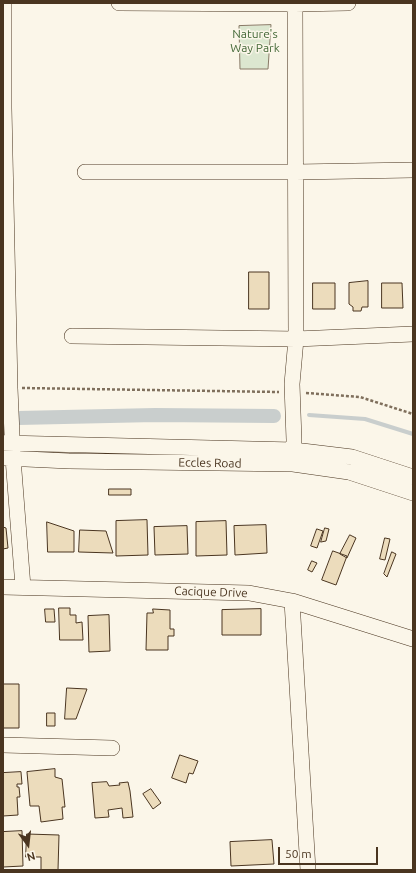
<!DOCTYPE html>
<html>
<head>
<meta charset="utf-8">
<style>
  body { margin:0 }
  #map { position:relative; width:416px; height:873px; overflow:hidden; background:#fbf6e9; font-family:Ubuntu,sans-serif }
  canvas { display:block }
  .frame { position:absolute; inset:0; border:4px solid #4a3520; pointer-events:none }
  .north { position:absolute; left:8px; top:825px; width:40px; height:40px; -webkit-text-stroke:3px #fbf6e9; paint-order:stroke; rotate:165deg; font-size:11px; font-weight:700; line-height:16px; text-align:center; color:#4a3520 }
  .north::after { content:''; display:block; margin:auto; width:14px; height:18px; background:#4a3520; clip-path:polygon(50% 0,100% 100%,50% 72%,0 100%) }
  .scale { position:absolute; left:278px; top:847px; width:100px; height:18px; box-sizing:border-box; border:2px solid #4a3520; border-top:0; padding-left:5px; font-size:12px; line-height:14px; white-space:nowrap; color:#4a3520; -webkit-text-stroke:3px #fbf6e9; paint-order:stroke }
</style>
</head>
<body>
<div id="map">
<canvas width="416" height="873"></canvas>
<div class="frame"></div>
<div class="north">N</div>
<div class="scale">50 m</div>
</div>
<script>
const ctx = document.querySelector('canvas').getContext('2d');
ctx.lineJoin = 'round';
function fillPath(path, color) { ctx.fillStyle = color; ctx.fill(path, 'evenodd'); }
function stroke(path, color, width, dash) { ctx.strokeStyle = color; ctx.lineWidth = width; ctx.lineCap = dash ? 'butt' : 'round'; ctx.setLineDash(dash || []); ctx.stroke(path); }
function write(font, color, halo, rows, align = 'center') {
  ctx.font = font + ' Ubuntu,sans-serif'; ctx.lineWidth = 3; ctx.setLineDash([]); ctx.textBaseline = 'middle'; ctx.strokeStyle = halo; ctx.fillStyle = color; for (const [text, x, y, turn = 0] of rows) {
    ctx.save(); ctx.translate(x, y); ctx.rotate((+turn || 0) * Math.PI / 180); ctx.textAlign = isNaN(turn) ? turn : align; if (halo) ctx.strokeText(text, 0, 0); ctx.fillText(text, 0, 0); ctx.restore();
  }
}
const green = new Path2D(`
  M271,25L268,69H240L239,26Z`);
fillPath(green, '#dce7d0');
stroke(green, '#887966', 1);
stroke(new Path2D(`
  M309,415L365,419L413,434`), '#c9cecd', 4);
stroke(new Path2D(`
  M18,418L155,415L274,416`), '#c9cecd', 14);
const building = new Path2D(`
  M249,272H269V309H249Z
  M368,281V307H362L361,311H353V307L349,304V283Z
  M313,283H335V309H313Z
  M382,283H402L403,308H382Z
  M109,489H131V495H109Z
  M147,520L148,555L116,556V521Z
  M226,521L227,555L196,556V522Z
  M47,522L74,531V552H48Z
  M266,525L267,553L235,555L234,526Z
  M187,526L188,554L155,555L154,527Z
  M3,527L6,528L8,548L3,549Z
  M325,528L329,529L326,541L321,542Z
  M317,529L323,531L317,548L311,546Z
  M80,530L106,531L113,553L79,552Z
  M350,535L356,538L347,558L340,554Z
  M385,538L390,539L385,560L380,559Z
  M333,551L347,556L336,585L322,580Z
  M392,552L396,554L387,577L384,574Z
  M312,561L317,563L312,572L308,570Z
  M59,608H70V615H76V623L82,622L83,640H60Z
  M45,609H54L55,622H46Z
  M153,609L170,610V629H174V636H168V650H146L147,613H153Z
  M261,609V635H222V610Z
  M109,615L110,651L89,652L88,616Z
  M3,684H19V728H3Z
  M67,688L87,689L76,719H65Z
  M47,713H55V726H47Z
  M180,755L198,761L193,774L189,773L186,783L172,778Z
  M55,769V777L62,779L65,807H62L63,819L41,822L39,806H30L27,772Z
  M21,772L22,784H17V787H19L20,797H17L18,815L3,816V773Z
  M107,782L109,786L120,785L119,783L128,782L130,791L133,817L123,818L122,808L108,810L109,817L95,818L92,783Z
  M151,789L161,803L153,809L143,794Z
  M22,831L23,866L3,867V832Z
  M27,834L59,835L58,870H41V857H26Z
  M272,840L274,864L231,866L230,842Z`);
fillPath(building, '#ecdcbc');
stroke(building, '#4a3520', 1);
const minor = new Path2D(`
  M4,3V108L10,388L13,458L23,587
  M119,3L295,4L348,3
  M85,172H296L413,170
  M72,336L296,339L413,334
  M4,443L294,450L352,457L413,477
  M4,458L69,461L293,464L349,472L413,493
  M293,464L294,440L292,384L296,339L295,3
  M3,587L249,593L292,601L413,639
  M292,601L308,870
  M3,745L112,748`);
stroke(minor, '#4a3520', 16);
stroke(new Path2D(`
  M22,388L279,392
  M306,393L360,397L413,414`), '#7f6f5c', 2.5, [3, 2]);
stroke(minor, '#fbf6e9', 15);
write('12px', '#436837', '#fbf6e9', [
  ["Nature's",255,34],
  ["Way Park",255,48]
]);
write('12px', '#4a3520', '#fbf6e9', [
  ["Eccles Road",210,463,1],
  ["Cacique Drive",211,592,2]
]);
</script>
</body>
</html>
